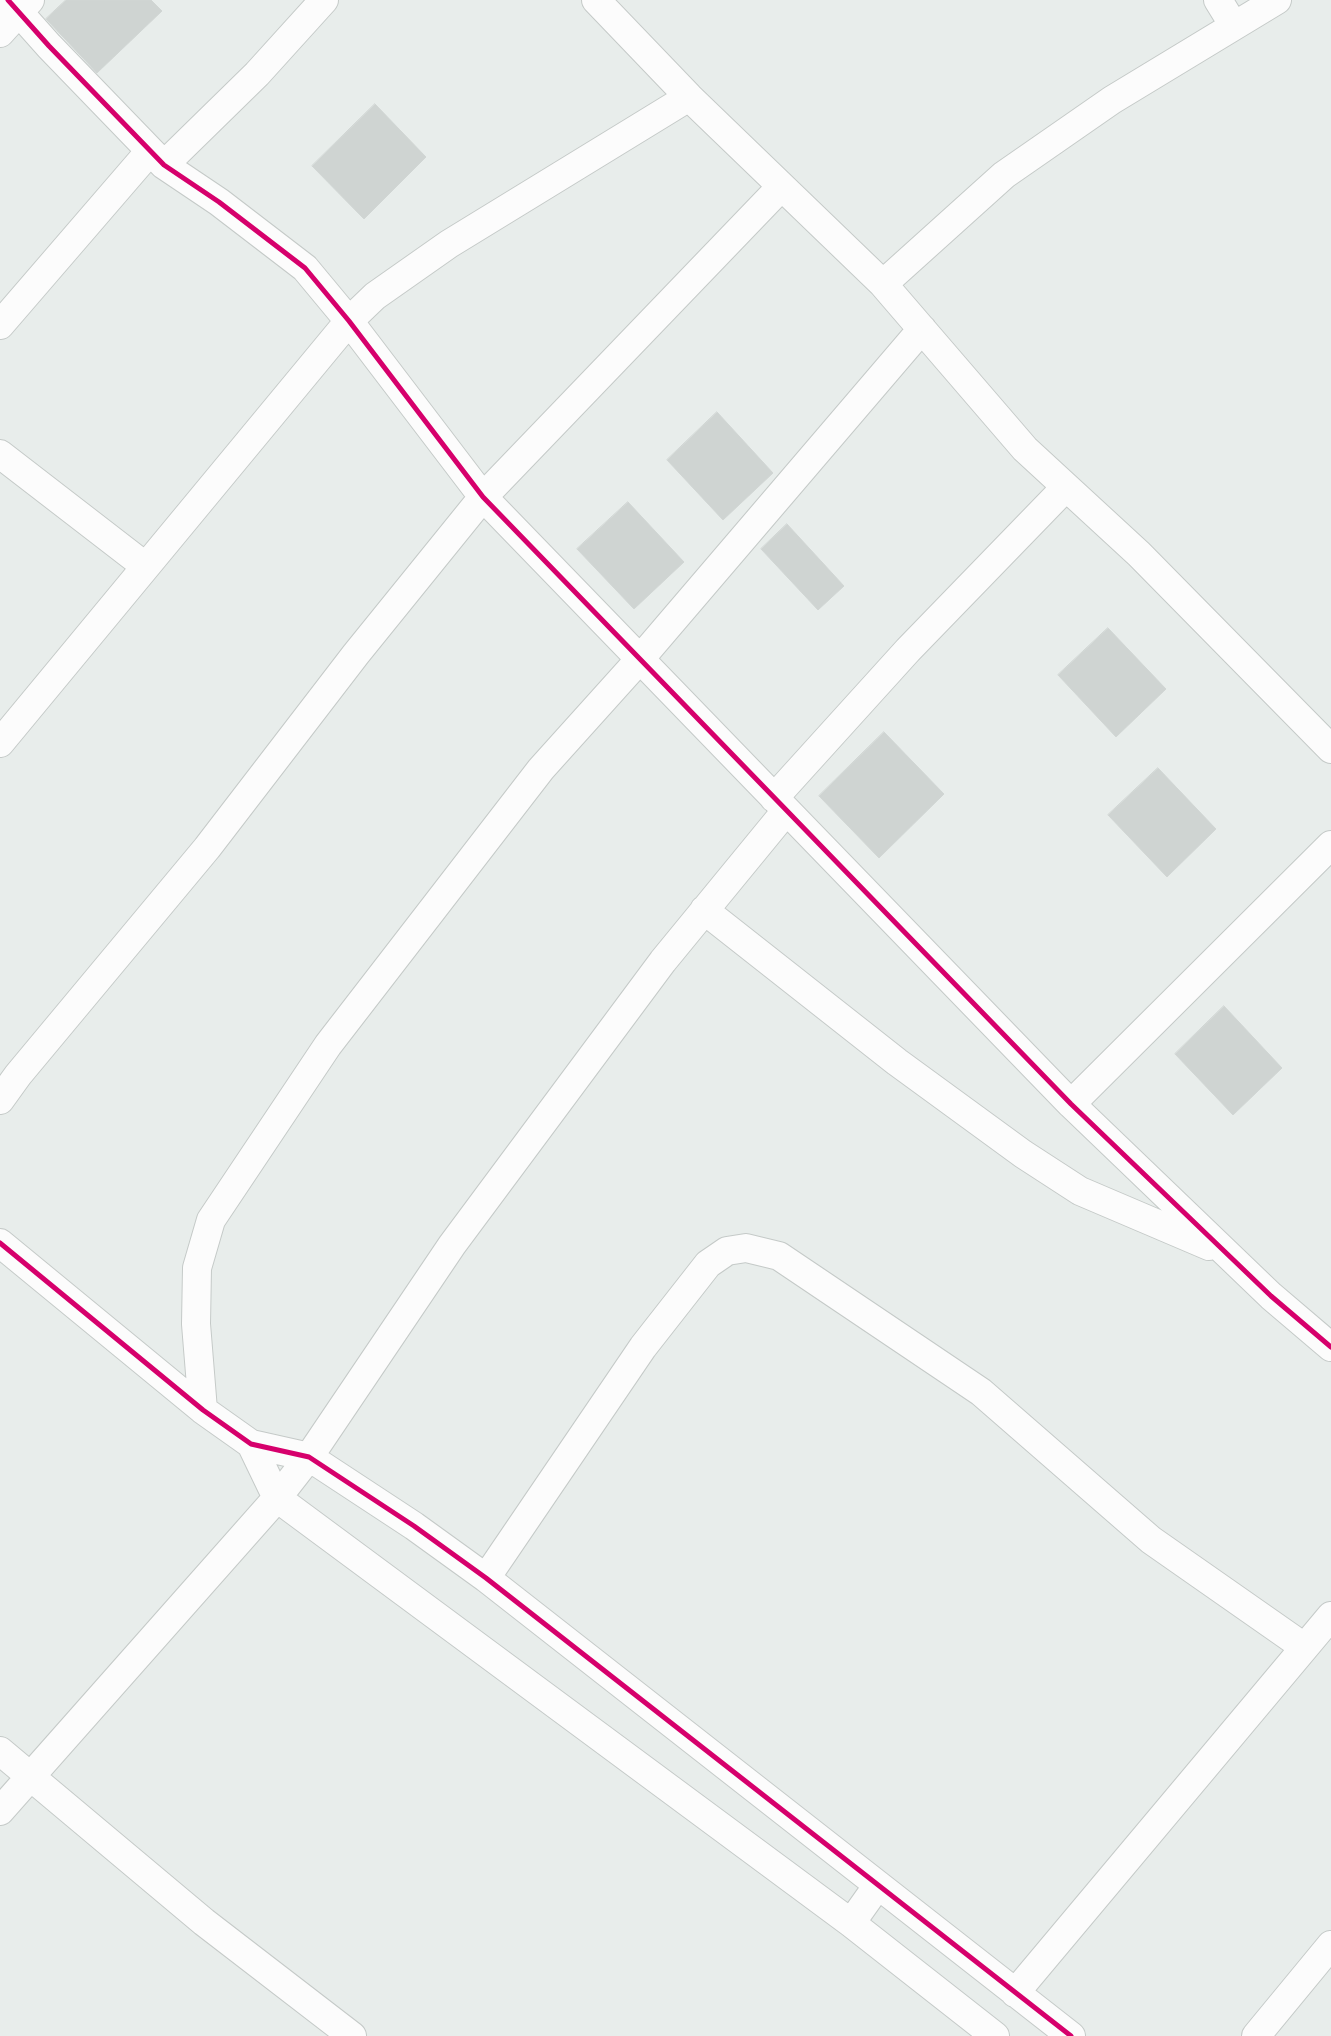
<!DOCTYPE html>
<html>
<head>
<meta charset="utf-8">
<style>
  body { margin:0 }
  canvas { display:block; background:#e8edeb }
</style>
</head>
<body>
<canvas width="1331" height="2036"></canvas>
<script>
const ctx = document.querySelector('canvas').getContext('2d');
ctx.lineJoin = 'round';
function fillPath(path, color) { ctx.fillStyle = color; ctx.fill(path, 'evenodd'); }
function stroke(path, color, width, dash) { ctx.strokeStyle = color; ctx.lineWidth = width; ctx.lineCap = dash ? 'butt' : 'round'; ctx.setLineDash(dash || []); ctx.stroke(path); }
const building = new Path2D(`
  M66,0H151L162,11L97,73L46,19Z
  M375,104L426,157L364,219L312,166Z
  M717,412L773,473L723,520L667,460Z
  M628,502L684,562L634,609L577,549Z
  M787,524L844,586L818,610L761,549Z
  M1108,628L1166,689L1116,737L1058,675Z
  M884,732L944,794L879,858L819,796Z
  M1158,768L1216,829L1167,877L1108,815Z
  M1224,1006L1282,1068L1233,1115L1175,1054Z`);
fillPath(building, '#cfd4d2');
stroke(building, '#d1d6d4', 1);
const minor = new Path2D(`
  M8,0L49,46L164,165L219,202L305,268L349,321L483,497L1071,1104L1271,1296L1331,1347
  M596,0L689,97L883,284L1025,449L1139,554L1331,749
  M1218,0L1234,26
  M0,33L30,0
  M164,165L257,74L324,0
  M883,284L1004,175L1112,100L1277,0
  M0,325L150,151
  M0,454L145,566
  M0,743L349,321L375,296L449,244L689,97
  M774,798L908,650L1066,487
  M704,910L897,1062L1023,1154L1080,1191L1209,1246
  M0,1100L18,1075L207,848L356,654L483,497L781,187
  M1071,1104L1331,845
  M0,1243L203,1410L251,1444L309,1457L414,1526L486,1578L1071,2036
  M203,1410L196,1324L197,1268L211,1220L328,1045L541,769L640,659L922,329
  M251,1444L277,1498L851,1923L995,2036
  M486,1578L643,1347L708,1264L727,1251L746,1248L779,1256L981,1392L1151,1540L1304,1647
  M0,1751L204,1922L352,2036
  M0,1811L277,1498L309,1457L452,1245L663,961L786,811
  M851,1923L878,1885
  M1015,1993L1331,1616
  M1256,2036L1331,1945`);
stroke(minor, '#c5cac8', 30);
stroke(minor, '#fcfcfc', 28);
stroke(new Path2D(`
  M8,0L49,46L164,165L219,202L305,268L349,321L483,497L1071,1104L1271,1296L1331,1347
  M0,1243L203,1410L251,1444L309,1457L414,1526L486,1578L1071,2036`), '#d6006c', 5);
</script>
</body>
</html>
